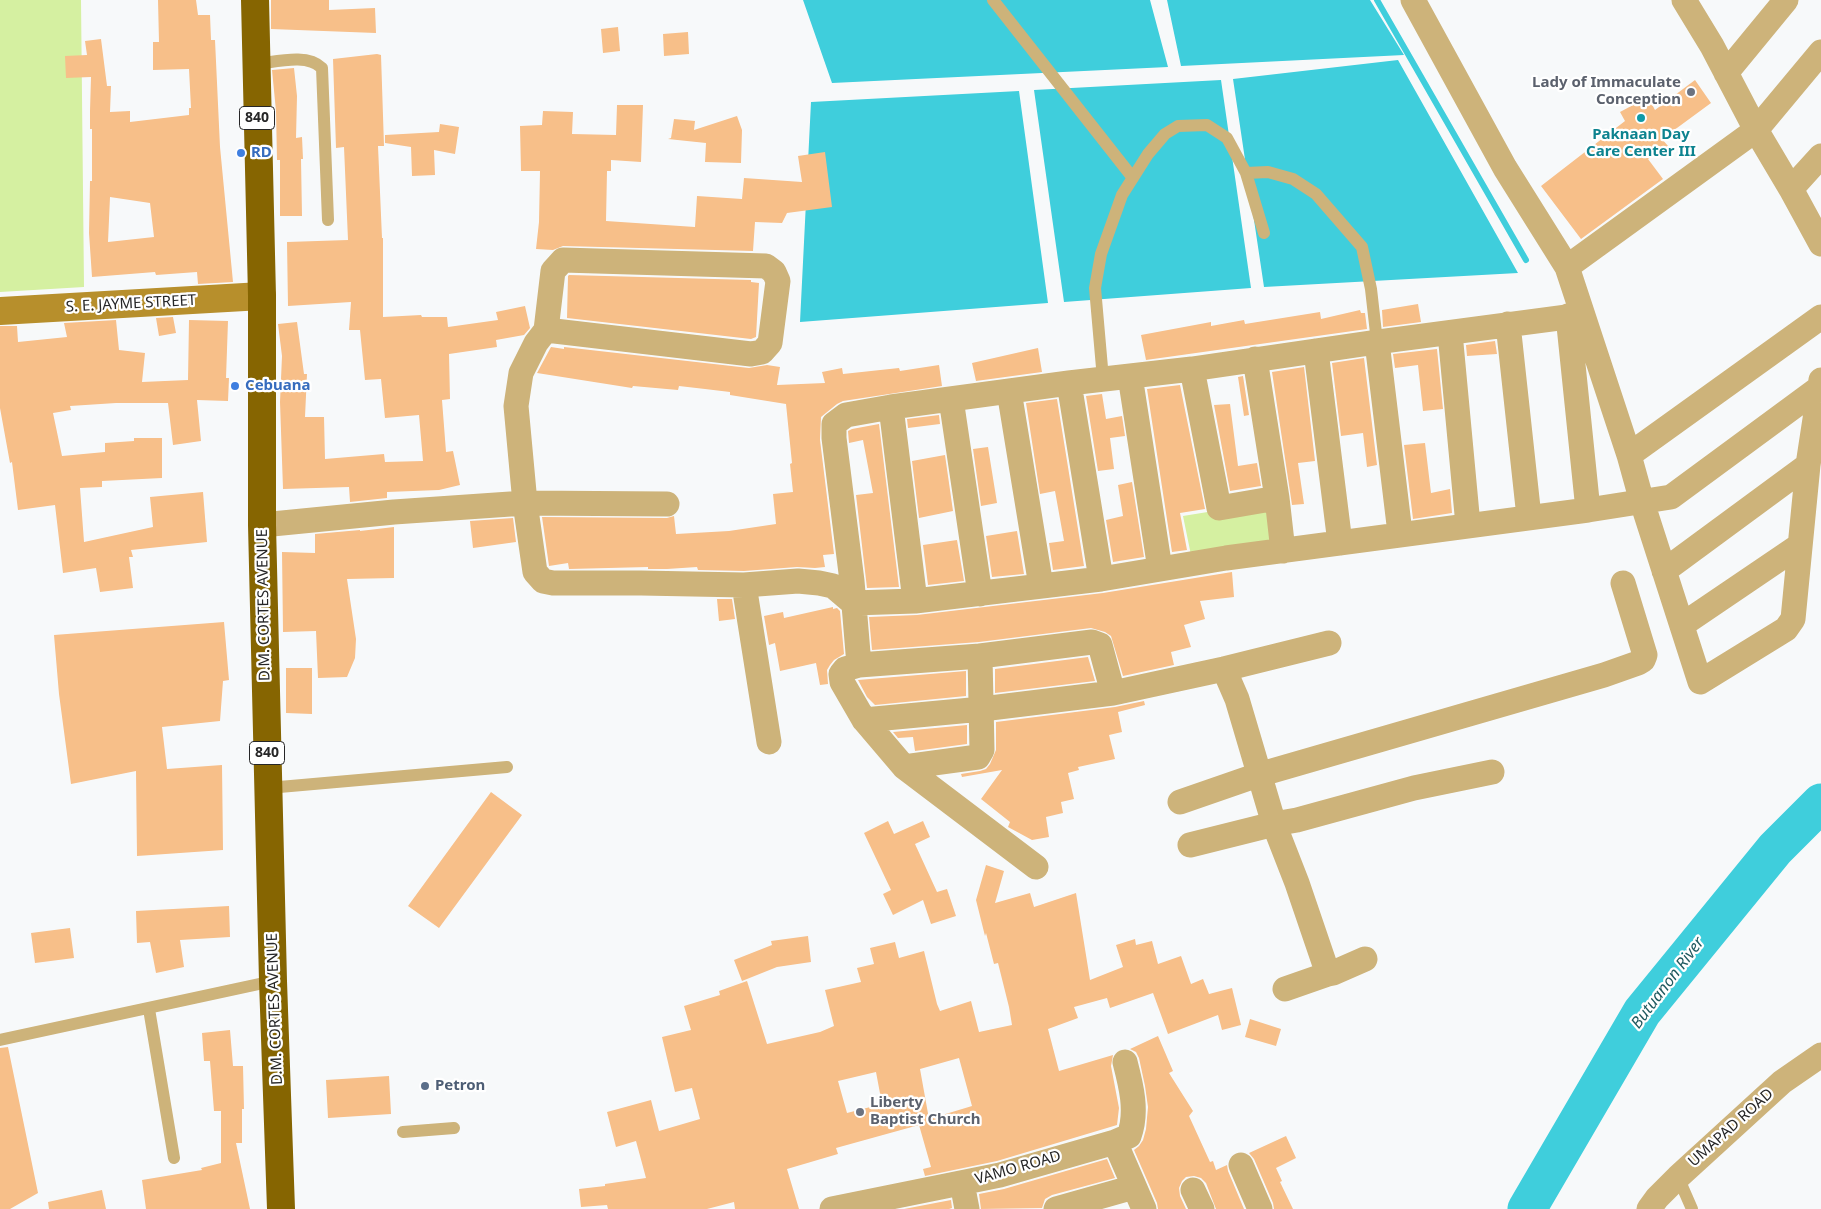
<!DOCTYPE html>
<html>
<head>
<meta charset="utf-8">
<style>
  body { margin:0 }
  canvas { display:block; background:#f7f9fa }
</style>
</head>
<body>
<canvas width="1821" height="1209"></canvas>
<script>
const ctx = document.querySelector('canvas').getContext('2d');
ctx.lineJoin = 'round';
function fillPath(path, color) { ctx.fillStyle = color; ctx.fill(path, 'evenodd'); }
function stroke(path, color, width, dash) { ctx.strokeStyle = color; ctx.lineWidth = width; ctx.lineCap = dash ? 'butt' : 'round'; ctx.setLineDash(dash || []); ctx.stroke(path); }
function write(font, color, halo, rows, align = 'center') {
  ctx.font = font + ' "Noto Sans",sans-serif'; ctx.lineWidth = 4.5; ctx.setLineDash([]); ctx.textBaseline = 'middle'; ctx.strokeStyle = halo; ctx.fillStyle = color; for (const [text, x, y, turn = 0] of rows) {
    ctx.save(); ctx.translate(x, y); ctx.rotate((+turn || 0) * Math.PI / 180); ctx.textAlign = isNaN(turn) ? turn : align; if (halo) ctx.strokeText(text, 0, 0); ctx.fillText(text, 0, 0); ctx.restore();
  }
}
fillPath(new Path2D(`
  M0,0H81L84,287L0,292Z
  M1269,502L1278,549L1192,560L1183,516Z`), '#d5f0a1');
fillPath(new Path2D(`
  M803,0H1150L1168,67L832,83Z
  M1167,0H1370L1404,55L1181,66Z
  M1398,60L1518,273L1264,287L1233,79Z
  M1221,80L1251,288L1064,302L1034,90Z
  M1019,91L1048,303L800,322L811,102Z`), '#3fcedc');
stroke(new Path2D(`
  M1377,0L1526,260`), '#3fcedc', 6);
stroke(new Path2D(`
  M1527,1209L1642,1012L1775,849L1821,803`), '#3fcedc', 39);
fillPath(new Path2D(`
  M158,0H196L198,15H210L211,40H215L220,147L233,282L198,284L197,272L156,275L155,272L92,277L89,233L90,181H92V129H90V111L91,77L66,78L65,56L87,55L85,41L101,39L107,86H111L110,112L130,111V122L189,115V108H191L189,69L153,70V42H159ZM110,197L150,203L154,237L108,242Z
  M271,0H329V10L375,8L376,33L271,29Z
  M618,27L620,51L603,53L601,29Z
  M688,32L689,54L664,56L663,34Z
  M377,54L381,55L384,146H378L382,238H383V317L421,315L422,317H447L448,327L498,320L496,312L525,306L530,328L524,335L496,340L497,347L449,354L450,399L442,400L446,452L453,451L460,485L439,490L387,492V498L350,502L349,487L283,489L280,402L282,356L278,324L297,322L304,374H307L305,417H324L325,459L384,454L385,462L423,461L419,415L385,418L381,379L365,380L360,330H349L351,302L288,306L287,242L348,240L344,147L336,148L333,59Z
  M294,68L297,96L296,138L302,137L303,159H301L302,216H280V160H277L276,111L272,70Z
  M1695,80L1711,103L1662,139L1668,146L1648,159L1663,179L1581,239L1541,186L1625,121L1620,112L1648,97L1655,110Z
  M617,105H643L641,162L611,160V171H607L606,221L695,227L697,196L742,199L744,178L802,182L798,156L825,152L832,207L787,213L782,223L755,222L753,251L563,246L553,250L536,249L539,222L540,171H521L520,126L542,125L543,111L573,112L572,134L616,135Z
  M737,116L742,130L741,163L705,162L706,143L668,139L671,138L674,119L695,121L694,130Z
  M440,124L459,127L455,154L434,150L435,175L412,176L411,147L385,143V135L439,132Z
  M569,275L751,280V282L759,283L756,337L751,339L567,318L568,276Z
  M1418,304L1421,322L1383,327L1382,310Z
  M1360,310L1361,313H1365L1367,329L1146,360L1141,335L1211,322V326L1244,320L1245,324L1320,312L1321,319Z
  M173,317L176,333L159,336L156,318Z
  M116,320L119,350L145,353L142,382L188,380L189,320L228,321L226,378H229L228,401L197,400L201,441L173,445L168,403H116L70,406L71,410L53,413L62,456L105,452V443L134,441V438H162V478L102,481V487L80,488L84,542L153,527L150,497L203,492L207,542L131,550L133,557H129L133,588L100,592L96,568L63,573L55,505L18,510L12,462L10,463L0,408V326H17L18,342L67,337L64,323Z
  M1495,341L1497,354L1467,356L1466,345Z
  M551,347L564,349V347L749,368L767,365L780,367L777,385L825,383L822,372L842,368L843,374L899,368L900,371L939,365L942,386L843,401L837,404L821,417L820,440L834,554L823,555L825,567L815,568L797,567L744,571L698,570L697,567L667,569H648V567L569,569L568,563L549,566L542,517L667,518L674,516L676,534L729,531L776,524L773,494L793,492L790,464L792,463L786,404L730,395V392L705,389L679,386L678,390L633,386L632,388L537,373Z
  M1038,348L1042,372L976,381L972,363Z
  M1437,349L1443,409L1423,411L1418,365L1395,368L1393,354Z
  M1364,358L1377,465L1367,467L1363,433L1341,436L1332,363Z
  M1304,367L1315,461L1298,463L1304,504L1292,505L1272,372Z
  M1243,376L1249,415L1244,416L1238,377Z
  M1180,385L1205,509L1180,513L1187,550L1172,552L1147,389Z
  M1102,394L1106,419L1122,416L1125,436L1110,438L1114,469L1098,471L1086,396Z
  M1057,399L1084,566L1053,570L1049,543L1064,541L1055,491L1040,494L1026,403Z
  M1230,404L1238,466L1257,463L1261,486L1230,491L1214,405Z
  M939,415L940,424L908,428L907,419Z
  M879,424L899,587L867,588L856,495L873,493L863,440L849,443L848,431L852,429Z
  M1425,443L1431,493L1450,489L1452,513L1413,519L1404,445Z
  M988,447L997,503L981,506L973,449Z
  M945,455L953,511L919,518L912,461Z
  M1132,482L1144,557L1113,562L1106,520L1123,516L1118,485Z
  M513,518L516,542L473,548L470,521Z
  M394,527V578L347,579L356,639L355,658L347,677L318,678L316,631L283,632L282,552L315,553V534L360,530V531Z
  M1017,531L1024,574L992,577L986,536Z
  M957,540L964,581L928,585L923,545Z
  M1232,572L1234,597L1200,601L1205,619L1184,625L1191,647L1171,652L1174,665L1123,676L1111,636L1105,632L1091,628L979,642L872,650L869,617L917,615L1103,593Z
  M717,599H732L735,619L719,621Z
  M833,607V609L837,608L840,611L844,654L834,660L830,665L827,670L828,684L820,685L816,663L780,671L775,643L769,645L764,616L783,612L784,618Z
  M224,622L229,680L223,681L220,721L162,727L167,769L222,765L223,850L137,856L136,771L71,784L59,694L54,635Z
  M1088,657L1095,681L995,693V669Z
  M286,668H312V714L286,713Z
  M966,671V696L875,705L867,697L858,680Z
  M1144,701L1145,705L1118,712L1122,732L1109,735L1115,759L1078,767L1079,770L1068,773L1074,799L1061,802L1063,813L1046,817L1049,837L1032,840L1008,827L1010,822L981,799L1002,770L962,777L961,774L980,771L986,769L990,764L996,750V722L1115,707Z
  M967,725V744L915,751L913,737L898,738L893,732Z
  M491,792L522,815L439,928L408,906Z
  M888,821L894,834L923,821L930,837L915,844L937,892L947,889L956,916L931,924L923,900L893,915L883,894L891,890L864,833Z
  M986,865L1004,871L995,903L1030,893L1034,907L1076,893L1090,980L1123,967L1116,945L1135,939L1136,945L1152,941L1158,964L1181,956L1191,984L1203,979L1209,994L1232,988L1241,1025L1222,1030L1218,1015L1168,1034L1153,993L1110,1008L1107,998L1074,1007L1078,1018L1048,1029L1059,1071L1113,1055L1111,1066L1119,1108L1117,1125L997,1161L925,1176L923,1169L931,1167L919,1125L836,1148L838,1154L787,1169L799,1209H735L734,1202L707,1209H608L607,1205L581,1207L579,1189L605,1186V1184L646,1178L636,1141L616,1147L607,1112L651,1100L659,1131L700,1119L692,1088L675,1092L662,1037L691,1030L684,1006L720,995L719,991L747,981L767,1044L820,1032L834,1026L825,990L861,982L857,968L874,964L870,948L895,942L899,958L924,951L937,1004L940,1011L971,1001L979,1032L1012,1025L1009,1007L998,963L994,964L986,933L985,936L976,900ZM959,1058L972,1106L929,1119L920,1069ZM876,1072L882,1104L847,1113L838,1081Z
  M229,906L230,937L180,940L184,967L156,973L150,942L137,943L136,911Z
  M70,928L74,958L35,963L31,933Z
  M808,936L811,962L777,967L742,981L734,960L772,945L771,941Z
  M1250,1019L1281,1029L1276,1046L1245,1037Z
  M230,1030L233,1066H243L244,1109H242V1143H236L250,1209H146L142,1180L202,1170L201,1168L221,1163V1111H214L210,1061H204L202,1033Z
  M1158,1036L1173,1071L1169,1073L1193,1111L1189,1116L1210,1162L1213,1161L1216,1170L1227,1165L1228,1171L1244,1209H1216L1206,1183L1201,1178L1194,1176L1186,1177L1182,1181L1179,1188L1180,1196L1186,1209H1158L1157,1203L1134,1150L1139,1146L1143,1140L1146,1129L1148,1107L1145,1086L1139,1058L1136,1052L1130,1049Z
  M8,1047L38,1193L10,1209H0V1048Z
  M389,1076L391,1114L328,1118L326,1080Z
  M1286,1136L1296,1158L1276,1168L1282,1181L1280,1182L1293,1209H1274L1273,1203L1254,1159L1249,1153Z
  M1107,1159L1115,1178L1052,1195L1045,1199L1042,1208L981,1209L979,1194L1004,1189Z
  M102,1190L106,1209H49L48,1202Z
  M951,1200L952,1208L949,1209H904Z`), '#f7bf89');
stroke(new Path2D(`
  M993,0L1133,178
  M256,64C276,62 307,53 322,68L328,220
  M1246,173L1268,172L1293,179L1316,194L1362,247L1371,289L1377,342
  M1103,379L1095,288L1101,254L1122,195L1148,154L1165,134L1178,126L1207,125L1227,138L1246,173L1264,233
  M268,788L507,767
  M149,1009L174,1158
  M0,1040L273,981
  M403,1132L454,1128
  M1678,1177L1692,1209`), '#cdb37a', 12);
stroke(new Path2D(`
  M1413,0L1505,168L1567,267L1629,455L1642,502L1700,682L1786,629L1793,619L1808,465L1821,380
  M1684,0L1712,46L1756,130L1791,189L1821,244
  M1726,73L1786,0
  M1791,189L1821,156
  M1567,267L1756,130L1821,52
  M1568,316L1588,510
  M1508,324L1529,517
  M546,330L751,354L762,352L770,343L778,281L774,272L766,266L563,260L553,271L546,330L536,343L521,373L516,406L525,503L535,572L543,581L553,583H641L744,585L798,581L819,583L833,586L853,603L915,601L1101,579L1226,558L1588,510L1671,497L1819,388
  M1450,333L1468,525
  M1377,342L1400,533
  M1316,351L1340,543
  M1255,359L1277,498L1283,551
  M1192,369L1219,508L1277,498
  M1130,376L1160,569
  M1069,383L1101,579
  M1009,391L1041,586
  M951,399L980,594
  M891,407L915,601
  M1629,455L1821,317
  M262,525L394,512L525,503L667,504
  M1664,571L1808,465
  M744,585L769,742
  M1682,625L1800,545
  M980,656L1092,642L1100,645L1113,693
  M859,665L845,669L841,674L842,682L864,720L904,767L1036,867
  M1224,669L1237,699L1274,824L1297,883L1328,974L1333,973L1365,959
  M864,720L982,709L1113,693L1224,669L1329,643
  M904,767L978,757L982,750L980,656L859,665L852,581L834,438V424L846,415L891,407L1069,383L1192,369L1377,342L1582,315
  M1180,802L1258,775L1604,675L1638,663L1643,660L1645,655L1623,583
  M1190,845L1274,824L1297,820L1414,788L1492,772
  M1285,989L1328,974
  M1115,1142L1144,1209
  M1241,1165L1260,1209
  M962,1183L967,1209
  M1193,1190L1202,1209
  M832,1209L1000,1175L1115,1142L1129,1136C1138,1112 1131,1085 1125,1062
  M1056,1209L1134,1187
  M1649,1209L1657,1198L1678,1177L1782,1082L1821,1055`), '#cdb37a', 25);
stroke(new Path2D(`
  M0,311L262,296`), '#b78f2c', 28);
stroke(new Path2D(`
  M255,0L262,296V525L273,981L281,1209`), '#866501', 28);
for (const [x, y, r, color] of [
  [1691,92,5,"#6b7280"],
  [1641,118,5,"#0f9aa8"],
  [241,153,5,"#3f7fe0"],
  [235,386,5,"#3f7fe0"],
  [425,1086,5,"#5c6f8a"],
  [860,1112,5,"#6b7280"]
]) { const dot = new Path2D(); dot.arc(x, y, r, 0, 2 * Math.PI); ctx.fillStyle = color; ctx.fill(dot); stroke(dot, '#fff', 2); }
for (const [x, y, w] of [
  [257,118,35],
  [267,753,35]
]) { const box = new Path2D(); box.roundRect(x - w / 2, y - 11.5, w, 23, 4); ctx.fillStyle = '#fff'; ctx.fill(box); stroke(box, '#262627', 1); }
write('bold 14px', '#262627', null, [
  ["840",257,118],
  ["840",267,753]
]);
write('bold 15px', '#5b616d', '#fff', [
  ["Lady of Immaculate",1681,83],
  ["Conception",1681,100],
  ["Liberty",870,1103,"left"],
  ["Baptist Church",870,1120,"left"]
], 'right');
write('bold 15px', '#0d838f', '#fff', [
  ["Paknaan Day",1641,135],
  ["Care Center III",1641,152]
]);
write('bold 15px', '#366cbe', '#fff', [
  ["RD",251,153],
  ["Cebuana",245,386]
], 'left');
write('15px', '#262627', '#fff', [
  ["S. E. JAYME STREET",131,304,-3],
  ["D.M. CORTES AVENUE",264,605,-91],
  ["D.M. CORTES AVENUE",275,1009,-92],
  ["UMAPAD ROAD",1731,1128,-42],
  ["VAMO ROAD",1018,1168,-16]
]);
write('bold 15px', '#4e5e75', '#fff', [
  ["Petron",435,1086]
], 'left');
write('italic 16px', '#1f595f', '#fff', [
  ["Butuanon River",1668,983,-53]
]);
</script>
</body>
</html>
